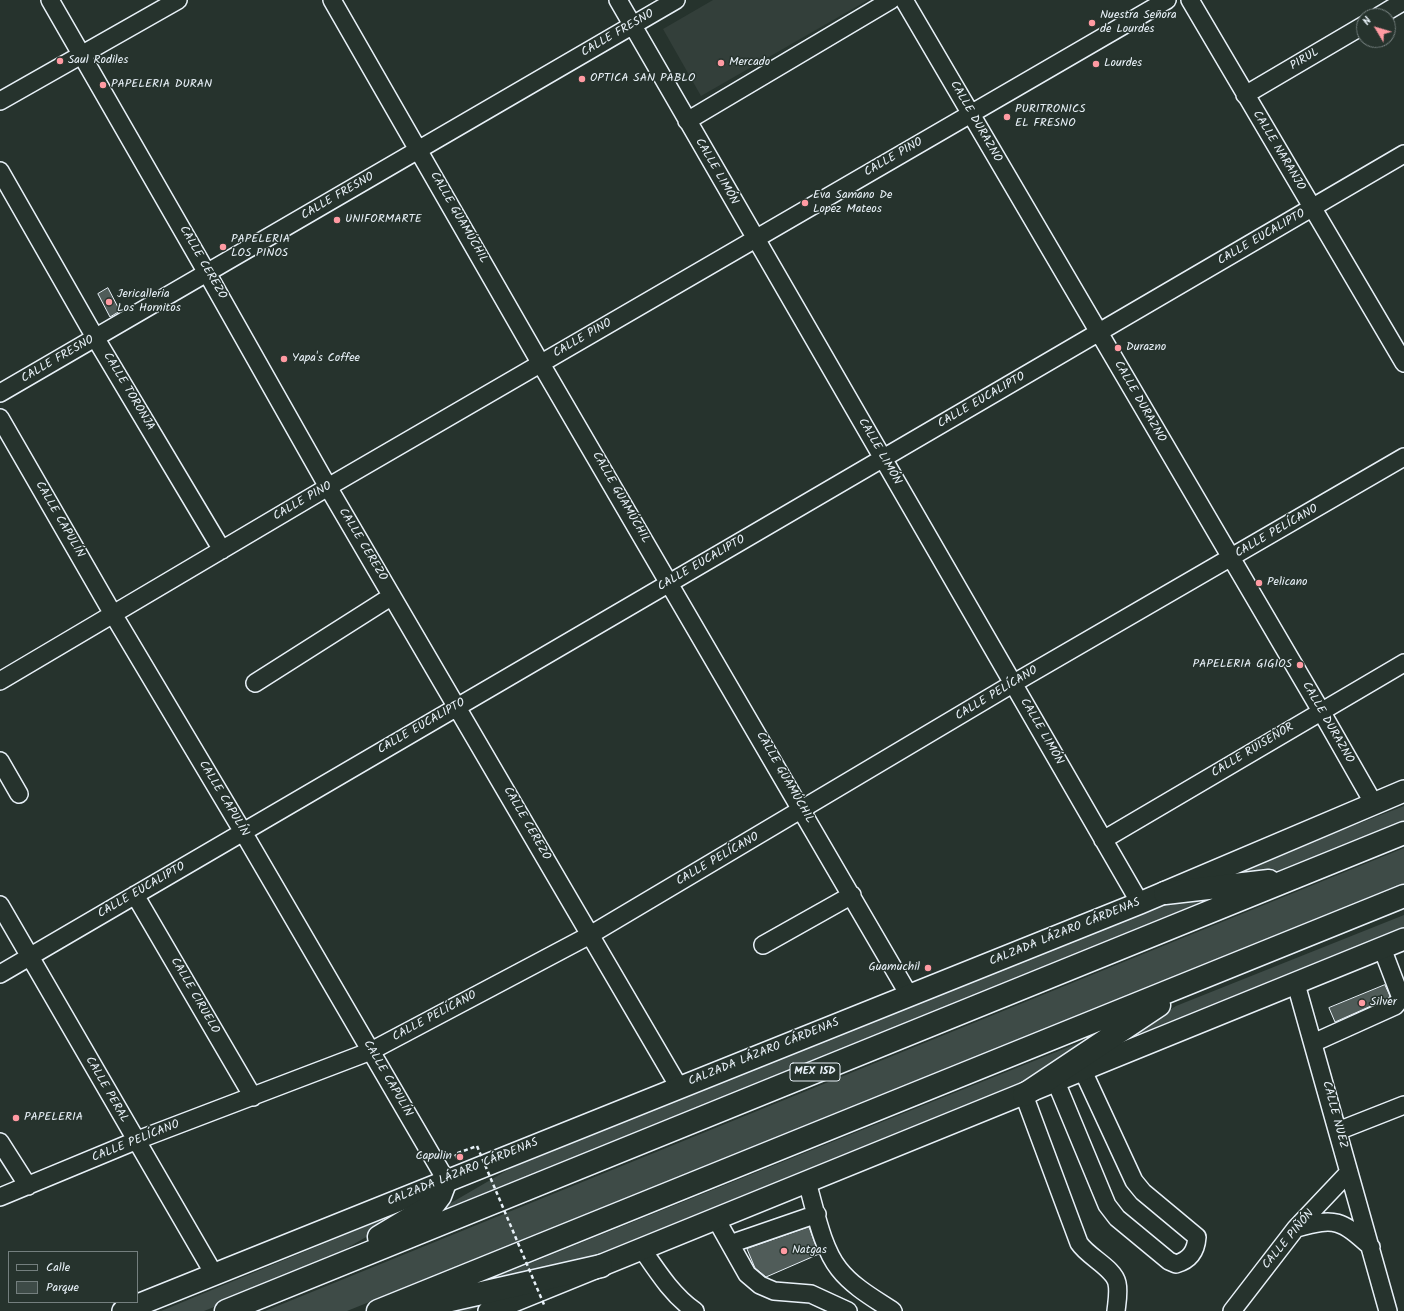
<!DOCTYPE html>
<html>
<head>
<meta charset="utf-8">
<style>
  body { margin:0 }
  #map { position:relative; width:1404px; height:1311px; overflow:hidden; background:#26332d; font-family:Kalam,sans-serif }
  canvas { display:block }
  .legend { position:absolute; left:8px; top:1251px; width:130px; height:52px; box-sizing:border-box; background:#26332d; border:1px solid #747f7e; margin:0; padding:5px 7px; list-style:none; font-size:12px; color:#e8f1f8 }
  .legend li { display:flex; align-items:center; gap:8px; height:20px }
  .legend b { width:20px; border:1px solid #747f7e }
  .north { position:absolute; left:1356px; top:8px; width:40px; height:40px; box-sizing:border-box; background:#26332d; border:1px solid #747f7e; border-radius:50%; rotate:308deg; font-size:11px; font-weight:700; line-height:16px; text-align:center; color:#e8f1f8 }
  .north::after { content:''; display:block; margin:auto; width:14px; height:18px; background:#ff9aa2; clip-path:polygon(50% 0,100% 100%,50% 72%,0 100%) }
</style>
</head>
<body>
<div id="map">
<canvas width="1404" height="1311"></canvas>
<ul class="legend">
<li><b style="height:5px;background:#26332d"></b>Calle</li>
<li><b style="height:11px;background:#3e4b47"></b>Parque</li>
</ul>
<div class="north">N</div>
</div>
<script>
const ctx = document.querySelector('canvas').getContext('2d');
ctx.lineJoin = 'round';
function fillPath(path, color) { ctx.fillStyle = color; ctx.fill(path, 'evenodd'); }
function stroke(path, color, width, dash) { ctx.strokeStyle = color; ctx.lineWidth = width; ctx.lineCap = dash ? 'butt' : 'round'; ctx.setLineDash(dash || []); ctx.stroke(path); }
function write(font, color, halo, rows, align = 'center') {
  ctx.font = font + ' Kalam,sans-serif'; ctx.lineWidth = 3; ctx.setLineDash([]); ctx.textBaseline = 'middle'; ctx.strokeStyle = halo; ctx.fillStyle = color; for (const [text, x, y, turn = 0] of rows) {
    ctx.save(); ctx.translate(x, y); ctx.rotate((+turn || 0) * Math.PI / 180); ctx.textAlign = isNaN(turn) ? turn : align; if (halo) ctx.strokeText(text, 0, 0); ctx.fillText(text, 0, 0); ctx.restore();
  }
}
fillPath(new Path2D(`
  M713,0H868L701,96L663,29Z`), '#333f3a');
fillPath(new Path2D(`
  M1404,806V827L1300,871L1216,879Z
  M1404,848V885L347,1311H265Z
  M1244,894L389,1239L511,1168L1165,901Z
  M1404,915V933L1082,1065L1176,1006Z
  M1121,1026L1019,1090L597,1260L471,1287Z
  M432,1199L309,1270L204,1311H161Z
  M510,1294L468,1311H437Z`), '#3e4b47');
const building = new Path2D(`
  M108,288L120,311L110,317L98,294Z
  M1385,985L1390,996L1389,998L1335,1022L1329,1008Z
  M809,1227L819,1254L766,1277L755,1268L747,1249Z`);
fillPath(building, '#505c59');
stroke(building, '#e8f1f8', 1);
const minor = new Path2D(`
  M50,0L207,273L328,487L679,1087
  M332,0L541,364L909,995
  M618,0L1140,903
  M904,0L1321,711L1374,804
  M1190,0L1404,363
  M1379,16L1404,1
  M1245,95L1364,25
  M0,101L178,0
  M687,121L891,0
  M0,171L96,339L222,550
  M0,393L676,0
  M0,418L113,614L243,832L446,1180
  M0,681L328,487L1167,0
  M255,683L392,596
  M0,761L19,794
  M1103,840L1404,663
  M135,895L253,1097
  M0,905L214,1274
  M763,945L852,895
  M0,974L1404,154
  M1296,984L1388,1311
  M1313,1043L1395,1006L1401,998L1382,948
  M1056,1082L1107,1205L1117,1218L1169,1261L1176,1264C1190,1260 1196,1251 1197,1237L1143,1192L1134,1181L1083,1071
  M1024,1095L1079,1243C1088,1257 1114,1268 1117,1283C1119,1292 1117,1302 1116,1311
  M1338,1131L1404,1105
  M0,1142L28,1186
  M807,1182C815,1209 822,1248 839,1269C853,1287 875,1299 893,1311
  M0,1197L135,1141L371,1051L590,935L1014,683L1404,457
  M716,1219L747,1274L760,1285L774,1291L811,1294L848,1311
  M1297,1228C1336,1217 1341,1220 1371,1247
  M730,1244L817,1214
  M642,1249C657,1271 673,1296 695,1311
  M1232,1311L1296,1228L1349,1172`);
const major = new Path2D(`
  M123,1311L1140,903L1404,791
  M489,1311L1404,939`);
const highway = new Path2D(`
  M1165,893L1269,881
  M1024,1095L1159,1005
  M379,1237L434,1204L440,1196L446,1180
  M411,1309L601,1266
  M226,1311L1404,833
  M378,1311L1404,896`);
stroke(minor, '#e8f1f8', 20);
stroke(major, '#e8f1f8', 24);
stroke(highway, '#e8f1f8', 25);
stroke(new Path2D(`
  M457,1158L455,1154L477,1146`), '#e8f1f8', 2.5, [4, 3]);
stroke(minor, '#26332d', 17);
stroke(major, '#26332d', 21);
stroke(highway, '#26332d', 22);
stroke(new Path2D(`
  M477,1146L545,1307`), '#e8f1f8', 2.5, [4, 3]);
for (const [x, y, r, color] of [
  [1092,23,4,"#ff9aa2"],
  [60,61,4,"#ff9aa2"],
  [721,63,4,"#ff9aa2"],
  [1096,64,4,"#ff9aa2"],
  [582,79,4,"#ff9aa2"],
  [103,85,4,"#ff9aa2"],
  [1007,117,4,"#ff9aa2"],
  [805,203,4,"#ff9aa2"],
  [337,220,4,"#ff9aa2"],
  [223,247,4,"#ff9aa2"],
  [109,302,4,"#ff9aa2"],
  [1118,348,4,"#ff9aa2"],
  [284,359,4,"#ff9aa2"],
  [1259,583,4,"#ff9aa2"],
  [1300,665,4,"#ff9aa2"],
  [928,968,4,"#ff9aa2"],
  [1362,1003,4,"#ff9aa2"],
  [16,1118,4,"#ff9aa2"],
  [460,1157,4,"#ff9aa2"],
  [784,1251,4,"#ff9aa2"]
]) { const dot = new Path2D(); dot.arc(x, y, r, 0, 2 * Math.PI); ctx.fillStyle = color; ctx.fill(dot); stroke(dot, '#26332d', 1.5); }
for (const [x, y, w] of [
  [815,1072,50]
]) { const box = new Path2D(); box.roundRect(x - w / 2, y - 9, w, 18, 3); ctx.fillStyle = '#26332d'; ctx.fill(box); stroke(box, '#e8f1f8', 1); }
write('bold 11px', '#e8f1f8', null, [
  ["MEX 15D",815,1072]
]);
write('12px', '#e8f1f8', '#26332d', [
  ["Nuestra Señora",1100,16],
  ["de Lourdes",1100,30],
  ["Saul Rodiles",68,61],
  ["Mercado",729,63],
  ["Lourdes",1104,64],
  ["OPTICA SAN PABLO",590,79],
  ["PAPELERIA DURAN",111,85],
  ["PURITRONICS",1015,110],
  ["EL FRESNO",1015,124],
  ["Eva Samano De",813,196],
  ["Lopez Mateos",813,210],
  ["UNIFORMARTE",345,220],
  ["PAPELERIA",231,240],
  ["LOS PINOS",231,254],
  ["Jericalleria",117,295],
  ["Los Hornitos",117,309],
  ["Durazno",1126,348],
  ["Yapa's Coffee",292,359],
  ["Pelicano",1267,583],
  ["PAPELERIA GIGIOS",1292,665,"right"],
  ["Guamuchil",920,968,"right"],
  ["Silver",1370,1003],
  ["PAPELERIA",24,1118],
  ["Capulin",452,1157,"right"],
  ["Natgas",792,1251]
], 'left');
write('12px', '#e8f1f8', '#26332d', [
  ["CALLE FRESNO",618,34,-30],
  ["PIRUL",1305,60,-31],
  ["CALLE DURAZNO",975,122,60],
  ["CALLE NARANJO",1278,151,59],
  ["CALLE PINO",894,158,-30],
  ["CALLE LIMÓN",716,172,60],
  ["CALLE FRESNO",338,197,-30],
  ["CALLE GUAMÚCHIL",458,218,60],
  ["CALLE EUCALIPTO",1262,238,-30],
  ["CALLE CEREZO",202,263,60],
  ["CALLE PINO",583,339,-30],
  ["CALLE FRESNO",58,360,-30],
  ["CALLE TORONJA",128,392,59],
  ["CALLE EUCALIPTO",982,401,-30],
  ["CALLE DURAZNO",1139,402,60],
  ["CALLE LIMÓN",879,452,60],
  ["CALLE GUAMÚCHIL",620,498,60],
  ["CALLE PINO",303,502,-30],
  ["CALLE CAPULÍN",59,520,60],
  ["CALLE PELÍCANO",1277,532,-30],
  ["CALLE CEREZO",362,545,59],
  ["CALLE EUCALIPTO",702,564,-30],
  ["CALLE PELÍCANO",997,694,-31],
  ["CALLE DURAZNO",1327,723,60],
  ["CALLE EUCALIPTO",422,727,-30],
  ["CALLE LIMÓN",1041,732,60],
  ["CALLE RUISEÑOR",1253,751,-31],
  ["CALLE GUAMÚCHIL",784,778,60],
  ["CALLE CAPULÍN",223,799,59],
  ["CALLE CEREZO",526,824,60],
  ["CALLE PELÍCANO",718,860,-30],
  ["CALLE EUCALIPTO",142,891,-30],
  ["CALZADA LÁZARO CÁRDENAS",1065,933,-22],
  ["CALLE CIRUELO",194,996,60],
  ["CALLE PELÍCANO",435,1017,-28],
  ["CALZADA LÁZARO CÁRDENAS",764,1053,-22],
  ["CALLE CAPULÍN",387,1079,60],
  ["CALLE PERAL",106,1090,60],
  ["CALLE NUEZ",1334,1115,75],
  ["CALLE PELÍCANO",136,1142,-22],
  ["CALZADA LÁZARO CÁRDENAS",463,1173,-22],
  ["CALLE PIÑÓN",1289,1240,-50]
]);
</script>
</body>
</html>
